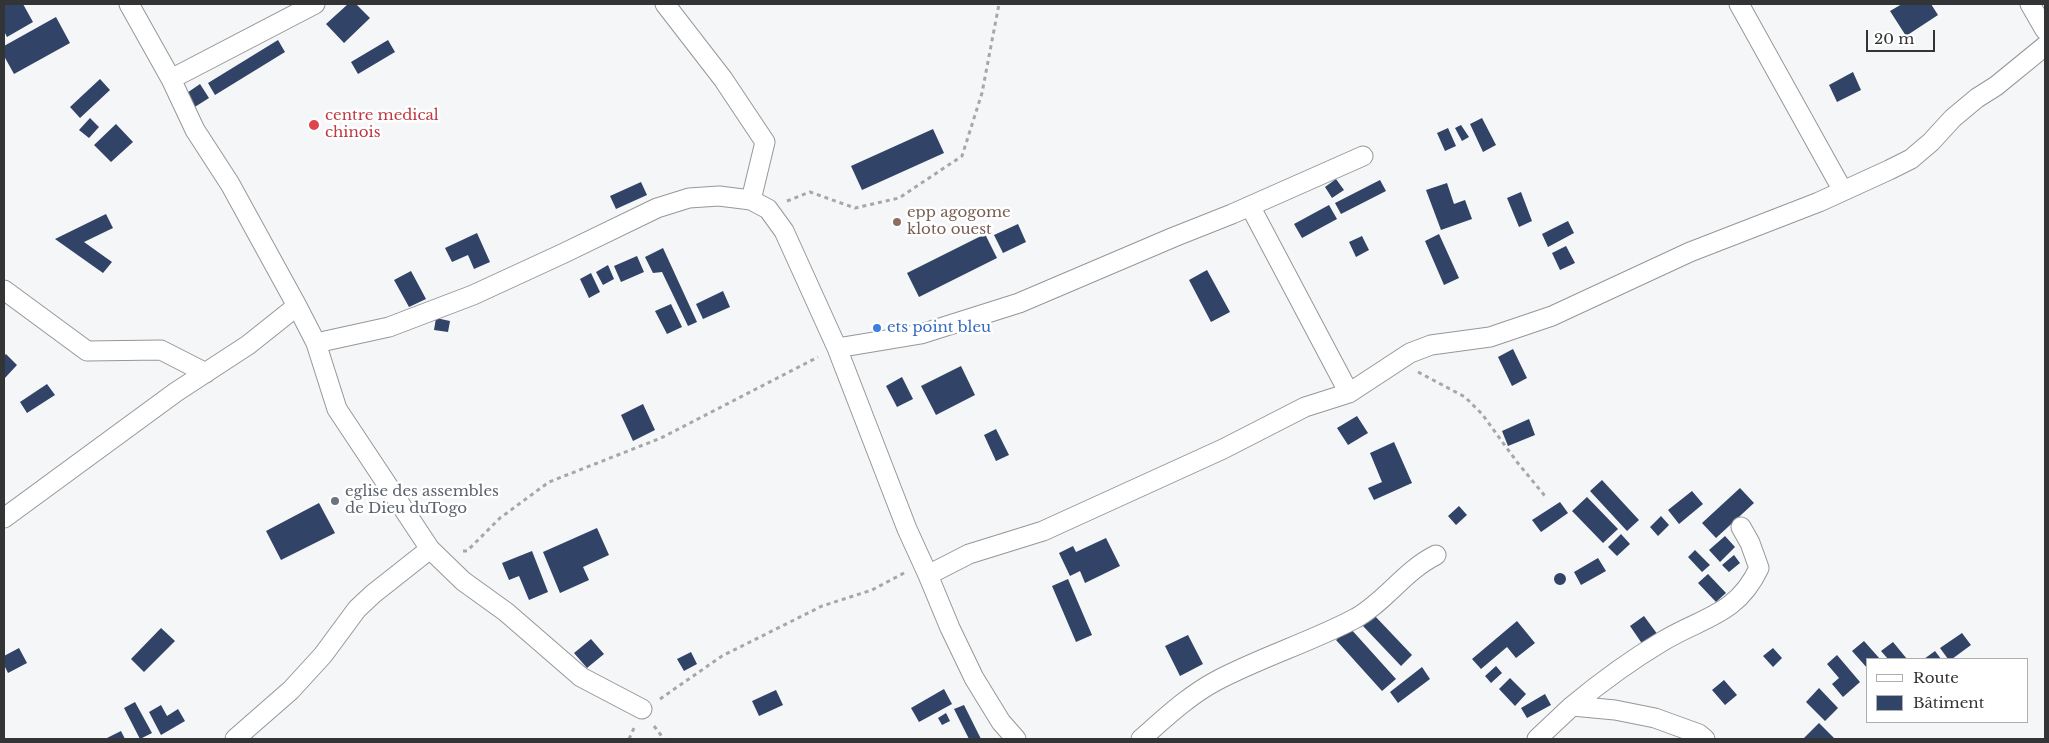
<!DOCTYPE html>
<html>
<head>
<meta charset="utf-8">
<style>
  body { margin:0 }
  #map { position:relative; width:2049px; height:743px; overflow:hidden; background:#f4f6f8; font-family:"Libre Baskerville",serif }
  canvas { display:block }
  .frame { position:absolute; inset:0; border:5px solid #333435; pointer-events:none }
  .legend { position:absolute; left:1866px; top:658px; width:162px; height:65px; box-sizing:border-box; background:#fff; border:1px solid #adaeae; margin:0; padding:6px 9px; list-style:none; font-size:15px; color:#333435 }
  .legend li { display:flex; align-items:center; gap:10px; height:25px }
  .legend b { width:25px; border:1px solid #adaeae }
  .scale { position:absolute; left:1866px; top:30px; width:69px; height:22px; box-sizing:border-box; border:2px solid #333435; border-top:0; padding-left:6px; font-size:15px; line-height:18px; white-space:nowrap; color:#333435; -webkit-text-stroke:4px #fff; paint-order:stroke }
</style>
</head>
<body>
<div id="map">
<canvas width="2049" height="743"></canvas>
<div class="frame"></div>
<ul class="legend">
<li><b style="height:6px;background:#fff"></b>Route</li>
<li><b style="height:14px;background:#314366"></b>Bâtiment</li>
</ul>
<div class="scale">20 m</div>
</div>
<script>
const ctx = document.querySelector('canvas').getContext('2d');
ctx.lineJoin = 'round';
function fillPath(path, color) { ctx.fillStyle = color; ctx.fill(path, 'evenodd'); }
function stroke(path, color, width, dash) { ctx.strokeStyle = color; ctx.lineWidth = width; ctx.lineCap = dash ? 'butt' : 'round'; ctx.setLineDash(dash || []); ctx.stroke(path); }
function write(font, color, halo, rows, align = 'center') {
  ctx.font = font + ' "Libre Baskerville",serif'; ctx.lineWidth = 5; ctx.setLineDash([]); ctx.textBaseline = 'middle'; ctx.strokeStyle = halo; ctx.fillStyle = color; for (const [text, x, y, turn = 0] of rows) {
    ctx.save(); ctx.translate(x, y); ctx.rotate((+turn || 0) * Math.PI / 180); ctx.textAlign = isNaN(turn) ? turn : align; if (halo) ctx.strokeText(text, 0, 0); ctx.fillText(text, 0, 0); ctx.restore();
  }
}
fillPath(new Path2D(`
  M4,4H23L33,22L7,37L4,31Z
  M348,4H356L370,18L344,43L326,24Z
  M1902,4H1931L1938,15L1906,36L1890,11Z
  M56,17L70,43L14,74L4,56V46Z
  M278,40L285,52L215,95L208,83Z
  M388,40L395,52L358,74L351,62Z
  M1853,72L1861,90L1837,102L1829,85Z
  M100,79L110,90L80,118L70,107Z
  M200,84L209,98L190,110L181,97Z
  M90,118L99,127L89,138L79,130Z
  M1482,118L1496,145L1483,152L1470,124Z
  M116,124L133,142L111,162L94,145Z
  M1461,125L1469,137L1462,141L1455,128Z
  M1448,128L1456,146L1445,151L1437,133Z
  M933,129L944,153L862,190L851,166Z
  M1336,179L1344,190L1332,198L1325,187Z
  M1380,180L1386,191L1341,214L1335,203Z
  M641,182L647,195L616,209L610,196Z
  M1447,183L1454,204L1465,200L1472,219L1441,230L1426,190Z
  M1521,192L1532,221L1519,227L1507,198Z
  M1329,205L1337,219L1302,238L1294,224Z
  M106,214L113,228L84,242L112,262L103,273L55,239Z
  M1568,221L1574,233L1548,247L1542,234Z
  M1018,224L1026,242L1003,253L994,235Z
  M477,233L490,262L474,269L468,255L452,262L445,248Z
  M985,234L997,258L919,297L907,273Z
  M1439,234L1459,278L1444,285L1425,241Z
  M1362,236L1369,250L1356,257L1349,242Z
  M1566,246L1575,263L1560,270L1552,253Z
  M663,248L697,322L688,326L662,272L653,273L645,257Z
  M637,256L644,272L621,282L614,266Z
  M608,265L614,279L603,285L596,272Z
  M1207,270L1230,312L1211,322L1189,280Z
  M411,271L426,299L409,307L394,280Z
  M591,273L600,292L589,298L580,279Z
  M723,291L730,307L703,319L696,304Z
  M671,304L682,327L667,334L655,311Z
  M436,318L450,321L448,332L434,330Z
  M1513,349L1527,378L1512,386L1498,357Z
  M6,354L17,365L4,379V356Z
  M961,366L975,395L936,415L921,386Z
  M902,377L913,399L897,407L886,386Z
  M47,384L55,395L27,413L20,402Z
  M643,404L655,430L633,441L621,415Z
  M1357,416L1368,433L1348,445L1337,428Z
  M1529,419L1535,435L1508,446L1502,431Z
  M996,429L1009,455L996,461L984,435Z
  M1394,442L1412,483L1374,500L1368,488L1382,482L1370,453Z
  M1602,480L1639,520L1627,531L1590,491Z
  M1740,488L1754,503L1716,538L1702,523Z
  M1692,491L1703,504L1679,524L1668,510Z
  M1587,497L1618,529L1603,543L1572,511Z
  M1560,502L1568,513L1541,532L1532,520Z
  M319,503L335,533L281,560L266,531Z
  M1459,506L1467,515L1456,525L1448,516Z
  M1661,516L1669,525L1658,536L1650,527Z
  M597,528L609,555L583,567L589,580L560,593L543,552Z
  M1621,534L1630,544L1617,556L1608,547Z
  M1725,536L1735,547L1720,562L1709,550Z
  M1106,538L1120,566L1085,583L1080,571L1070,576L1059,553L1073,546L1076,552Z
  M1695,550L1710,565L1702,572L1688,557Z
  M532,551L548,592L529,600L519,576L509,580L502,563Z
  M1734,555L1740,563L1729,572L1722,565Z
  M1598,558L1606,571L1581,585L1574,572Z
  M1554 579a6 6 0 1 1 12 0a6 6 0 1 1-12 0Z
  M1708,574L1726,593L1716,602L1698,583Z
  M1068,579L1092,635L1076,642L1052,586Z
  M1374,615L1412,655L1401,666L1363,626Z
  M1644,616L1658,635L1643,645L1630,626Z
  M1517,621L1535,643L1516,658L1507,647L1481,669L1472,659Z
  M161,628L175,641L144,672L131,659Z
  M1350,628L1396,679L1382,691L1336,640Z
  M1962,633L1971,645L1952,659H1948L1940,648Z
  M1188,635L1203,664L1180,676L1165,646Z
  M591,639L604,654L587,668L574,653Z
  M1864,641L1880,659H1868V669L1852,651Z
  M1893,642L1907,659H1888L1881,651Z
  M19,648L27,663L8,673L4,665V656Z
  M1773,648L1782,658L1773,667L1763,656Z
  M1935,651L1941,659H1924Z
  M691,652L697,664L684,671L677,659Z
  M1837,655L1860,682L1843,697L1832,684L1839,678L1827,664Z
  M1496,666L1502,673L1491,683L1485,676Z
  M1422,667L1430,679L1398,703L1390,692Z
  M1510,678L1526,694L1515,706L1499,689Z
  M1724,680L1737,695L1725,705L1712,690Z
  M1819,688L1838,708L1825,721L1806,702Z
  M944,689L952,704L919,722L911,708Z
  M776,690L783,705L759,716L752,701Z
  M1545,694L1551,705L1527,718L1521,708Z
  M135,702L152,733L140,739L124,708Z
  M161,705L167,716L178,709L185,721L161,735L149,712Z
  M964,705L981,739H969L954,709Z
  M946,713L950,721L942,725L938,718Z
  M1819,723L1835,739H1803Z
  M121,731L125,739H105Z`), '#314366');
const minor = new Path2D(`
  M129,4L171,79L195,130L230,184L297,306L316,343L337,409L430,549L463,581L506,612L581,677L642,709
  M665,4L723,79L765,142L751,200
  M1739,4L1843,191
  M2030,4L2045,30
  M171,79L315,4
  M1250,206L1349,393
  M4,290L87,351L161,350L206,373
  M316,343L389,327L473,295L562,254L657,208L689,198L719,196L751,200L768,209L784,231L837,348L907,529L928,575L950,628L974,678L1001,722L1016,739
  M837,348L921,334L1019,303L1174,237L1232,214L1363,156
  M4,518L176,392L248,345L297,306
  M928,575L969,554L1043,531L1223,449L1305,407L1349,393L1410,353L1431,345L1490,337L1552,316L1690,252L1819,202L1889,170L1911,159L1931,142L1953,118L1977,98L1996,86L2045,46
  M1572,706C1601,682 1631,660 1663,641C1703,617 1737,615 1759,568L1750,543L1741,527
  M235,739L291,690L323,655L357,609L373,594L430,549
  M1141,739C1165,718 1188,696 1216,681C1261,657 1311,642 1356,618C1386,601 1404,571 1436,555
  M1537,739L1572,706L1615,710L1655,718L1699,734L1705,739`);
stroke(minor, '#969799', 21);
stroke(new Path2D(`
  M787,201L810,192L855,208L899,198L962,156L982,93L999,4
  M1418,372L1465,397L1482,414L1517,462L1545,496
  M463,551H467L500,518L549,482L661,438L818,357
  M660,699L722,656L822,606L872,590L904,573
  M654,726L664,739
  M629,739L634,728`), '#a5a7a8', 3, [4, 4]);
stroke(minor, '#fff', 19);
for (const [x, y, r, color] of [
  [314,125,6,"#e0444e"],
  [897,222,5,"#8d6e63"],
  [877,328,5,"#3f7fe0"],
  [335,501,5,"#6b7280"]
]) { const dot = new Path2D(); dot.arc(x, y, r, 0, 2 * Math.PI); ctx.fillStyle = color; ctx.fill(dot); stroke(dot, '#fff', 2); }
write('15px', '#be3a42', '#fff', [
  ["centre medical",325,116],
  ["chinois",325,133]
], 'left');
write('15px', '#785e54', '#fff', [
  ["epp agogome",907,213],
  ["kloto ouest",907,230]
], 'left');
write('15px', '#366cbe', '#fff', [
  ["ets point bleu",887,328]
], 'left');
write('15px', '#5b616d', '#fff', [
  ["eglise des assembles",345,492],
  ["de Dieu duTogo",345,509]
], 'left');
</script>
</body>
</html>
